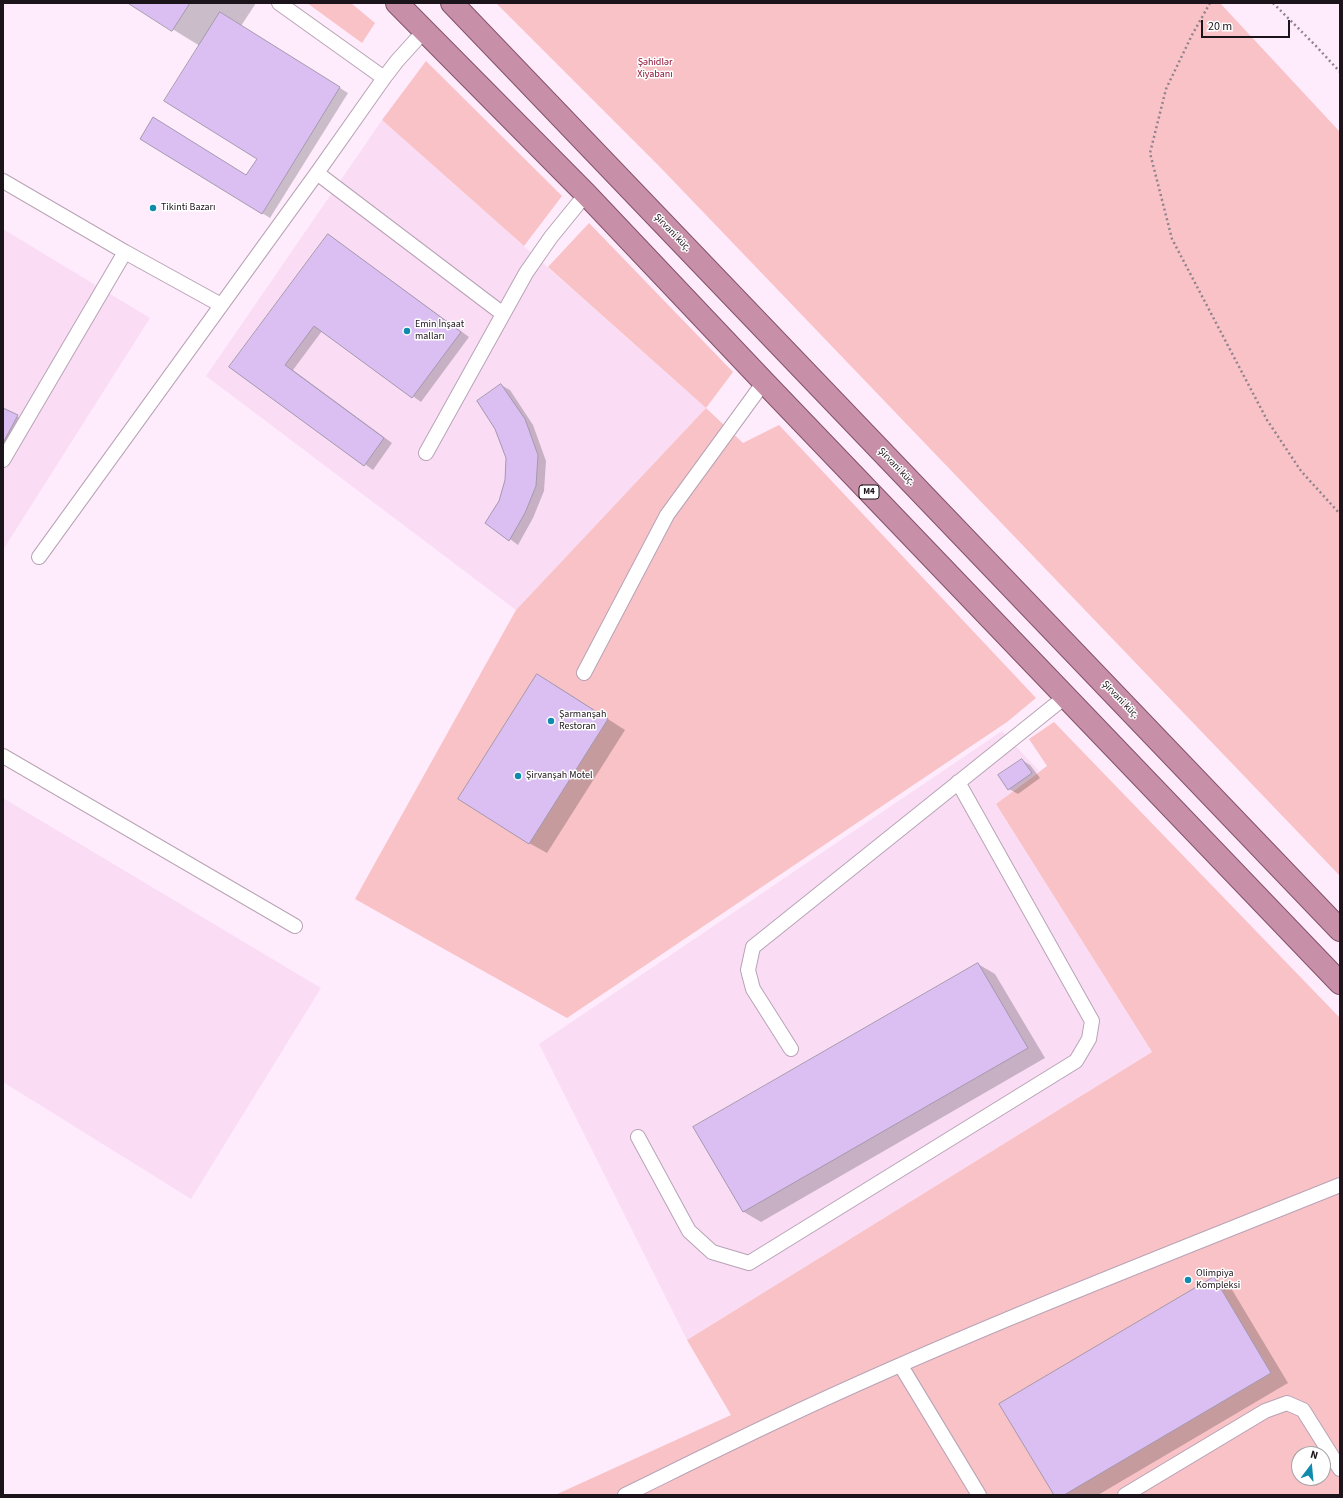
<!DOCTYPE html>
<html>
<head>
<meta charset="utf-8">
<style>
  body { margin:0 }
  #map { position:relative; width:1343px; height:1498px; overflow:hidden; background:#feecfc; font-family:"Source Sans 3",sans-serif }
  canvas { display:block }
  .frame { position:absolute; inset:0; border:4px solid #1c141b; pointer-events:none }
  .north { position:absolute; left:1291px; top:1446px; width:40px; height:40px; box-sizing:border-box; background:#fff; border:1px solid #a4a1a4; border-radius:50%; rotate:16deg; font-size:11px; font-weight:700; line-height:16px; text-align:center; color:#1c141b }
  .north::after { content:''; display:block; margin:auto; width:14px; height:18px; background:#108bad; clip-path:polygon(50% 0,100% 100%,50% 72%,0 100%) }
  .scale { position:absolute; left:1201px; top:20px; width:89px; height:18px; box-sizing:border-box; border:2px solid #1c141b; border-top:0; padding-left:5px; font-size:12px; line-height:14px; white-space:nowrap; color:#1c141b; -webkit-text-stroke:3px #fff; paint-order:stroke }
</style>
</head>
<body>
<div id="map">
<canvas width="1343" height="1498"></canvas>
<div class="frame"></div>
<div class="north">N</div>
<div class="scale">20 m</div>
</div>
<script>
const ctx = document.querySelector('canvas').getContext('2d');
ctx.lineJoin = 'round';
function fillPath(path, color) { ctx.fillStyle = color; ctx.fill(path, 'evenodd'); }
function stroke(path, color, width, dash) { ctx.strokeStyle = color; ctx.lineWidth = width; ctx.lineCap = dash ? 'butt' : 'round'; ctx.setLineDash(dash || []); ctx.stroke(path); }
function write(font, color, halo, rows, align = 'center') {
  ctx.font = font + ' "Source Sans 3",sans-serif'; ctx.lineWidth = 3; ctx.setLineDash([]); ctx.textBaseline = 'middle'; ctx.strokeStyle = halo; ctx.fillStyle = color; for (const [text, x, y, turn = 0] of rows) {
    ctx.save(); ctx.translate(x, y); ctx.rotate((+turn || 0) * Math.PI / 180); ctx.textAlign = isNaN(turn) ? turn : align; if (halo) ctx.strokeText(text, 0, 0); ctx.fillText(text, 0, 0); ctx.restore();
  }
}
fillPath(new Path2D(`
  M382,120L706,408L516,610L206,376Z
  M3,229L150,318L3,550Z
  M1002,731L1039,771L996,804L1152,1052L687,1340L539,1044Z
  M3,798L321,988L191,1199L3,1082Z`), '#faddf5');
fillPath(new Path2D(`
  M307,3H351L375,23L362,43Z
  M496,3H1220L1340,132V876L659,166Z
  M426,61L562,196L524,246L382,120Z
  M589,223L733,372L706,408L743,443L779,425L1036,698L1007,722L567,1018L355,899L516,610L706,408L548,267Z
  M1054,722L1340,1018V1495H555L731,1415L687,1340L1152,1052L996,804L1047,766L1029,739ZM1299,1454H1323V1478H1299Z`), '#f8c2c6');
fillPath(new Path2D(`
  M130,3H256L241,26L348,93L270,218L262,213L247,176L258,158L200,46Z
  M328,235L469,337L421,402L322,331L293,370L392,443L373,470L231,367Z
  M501,385L510,390L533,425L546,461L544,491L533,518L518,545L487,522L500,501L506,480L507,458Z
  M3,409L26,421L3,464Z
  M555,685L625,730L547,853L529,843Z
  M1022,760L1030,765L1040,778L1018,794L1009,789Z
  M978,964L995,974L1045,1058L761,1222L744,1212L695,1128Z
  M1214,1278L1231,1288L1288,1383L1098,1495H1055Z`), '#0003');
const building = new Path2D(`
  M128,3H190L172,31Z
  M220,12L340,87L262,214L140,139L153,117L246,175L257,159L164,101Z
  M328,234L461,332L412,398L314,326L285,365L384,438L364,466L229,367Z
  M501,384L525,419L538,455L536,486L525,513L509,541L485,523L499,501L505,480L506,458L495,429L477,401Z
  M3,408L18,415L3,443Z
  M537,674L608,719L529,844L458,799Z
  M1022,759L1032,773L1008,790L998,775Z
  M978,963L1028,1048L743,1212L693,1127Z
  M1214,1277L1271,1373L1064,1495H1054L999,1404Z`);
fillPath(building, '#dbbff3');
stroke(building, '#a499af', 1);
const service = new Path2D(`
  M279,3L384,78
  M317,173L503,314
  M3,181L125,252L221,305
  M426,453L526,273L551,237L586,194
  M3,460L125,252
  M39,557L317,173L384,78L397,61L425,30
  M584,673L667,515L764,382
  M3,756L295,926
  M791,1049L753,989L748,970L753,947L1065,697
  M638,1137L689,1231L712,1252L749,1263L1076,1061L1089,1039L1092,1021L958,782
  M901,1366L979,1495
  M625,1495C676,1470 726,1445 777,1421C961,1334 1151,1261 1340,1185
  M1125,1495L1265,1411L1287,1403L1303,1410L1340,1469`);
const trunk = new Path2D(`
  M397,3L586,194L764,382L1340,983
  M452,3L1340,930`);
stroke(service, '#b8a3b5', 16);
stroke(trunk, '#835268', 24);
stroke(new Path2D(`
  M1210,3L1192,35L1166,89L1150,153L1172,239L1267,420L1301,471L1340,514
  M1273,3L1316,46L1340,72`), '#90838e', 2.5, [2, 3]);
stroke(service, '#fff', 14);
stroke(trunk, '#c88fa8', 22);
for (const [x, y, r, color] of [
  [153,208,4,"#108bad"],
  [407,331,4,"#108bad"],
  [551,721,4,"#108bad"],
  [518,776,4,"#108bad"],
  [1188,1280,4,"#108bad"]
]) { const dot = new Path2D(); dot.arc(x, y, r, 0, 2 * Math.PI); ctx.fillStyle = color; ctx.fill(dot); stroke(dot, '#fff', 1.5); }
for (const [x, y, w] of [
  [869,492,20]
]) { const box = new Path2D(); box.roundRect(x - w / 2, y - 7, w, 14, 3); ctx.fillStyle = '#fff'; ctx.fill(box); stroke(box, '#1c141b', 1); }
write('bold 9px', '#1c141b', null, [
  ["M4",869,492]
]);
write('10px', '#8f0f33', '#fff', [
  ["Şəhidlər",655,63],
  ["Xiyabanı",655,75]
]);
write('10px', '#1c141b', '#fff', [
  ["Tikinti Bazarı",161,208],
  ["Emin İnşaat",415,325],
  ["malları",415,337],
  ["Şarmanşah",559,715],
  ["Restoran",559,727],
  ["Şirvanşah Motel",526,776],
  ["Olimpiya",1196,1274],
  ["Kompleksi",1196,1286]
], 'left');
write('10px', '#1c141b', '#fff', [
  ["Şirvani küç.",672,233,46],
  ["Şirvani küç.",896,467,46],
  ["Şirvani küç.",1120,700,46]
]);
</script>
</body>
</html>
